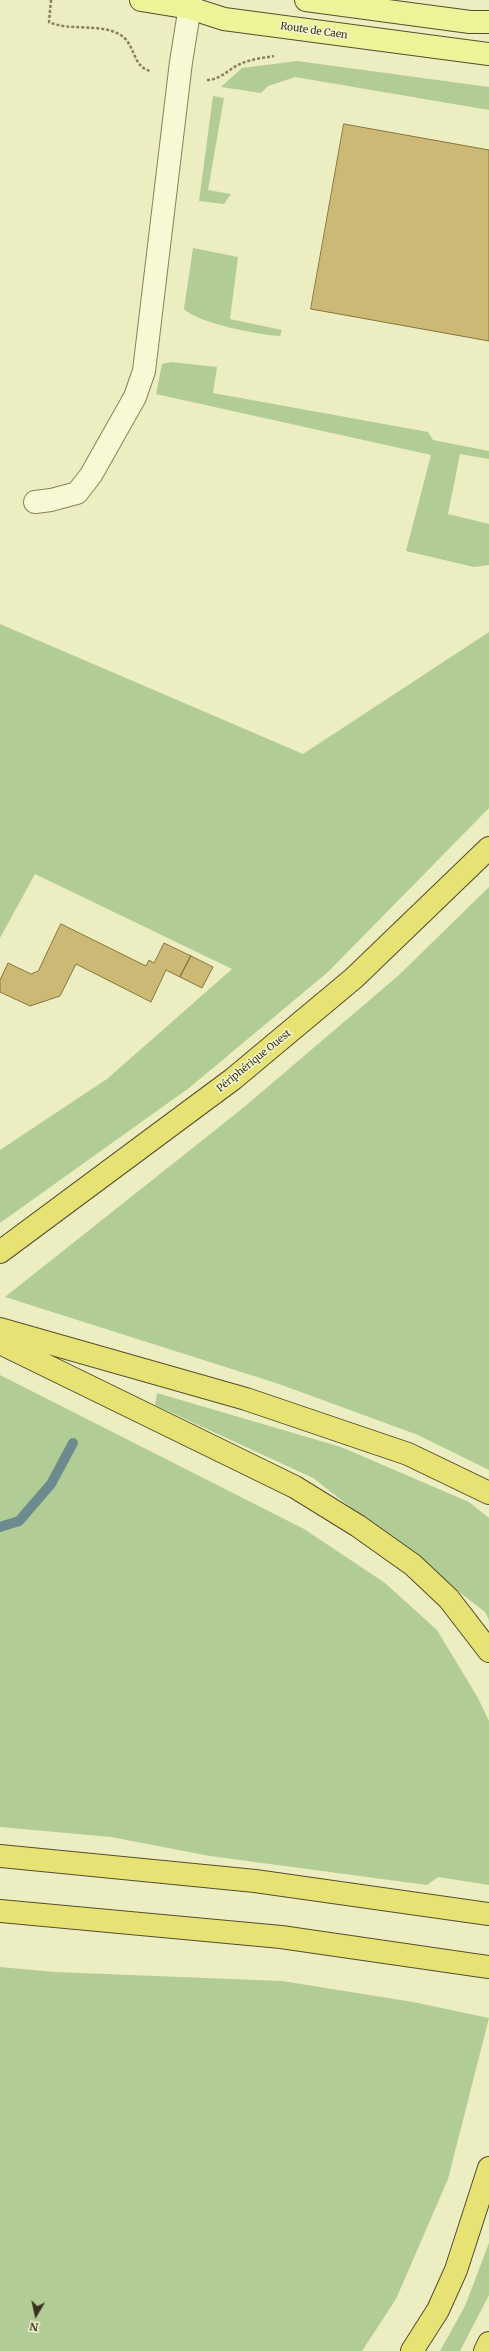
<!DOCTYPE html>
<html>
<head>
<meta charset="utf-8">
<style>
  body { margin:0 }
  #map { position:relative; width:489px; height:2351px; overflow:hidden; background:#eceec1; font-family:Merriweather,serif }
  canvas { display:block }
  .north { position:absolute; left:16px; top:2295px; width:40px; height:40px; -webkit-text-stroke:3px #f3f6d0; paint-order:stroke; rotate:189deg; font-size:11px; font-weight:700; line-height:16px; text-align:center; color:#37331d }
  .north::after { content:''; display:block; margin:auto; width:14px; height:18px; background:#37331d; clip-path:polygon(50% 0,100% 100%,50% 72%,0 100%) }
</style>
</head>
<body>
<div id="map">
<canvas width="489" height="2351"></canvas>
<div class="north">N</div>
</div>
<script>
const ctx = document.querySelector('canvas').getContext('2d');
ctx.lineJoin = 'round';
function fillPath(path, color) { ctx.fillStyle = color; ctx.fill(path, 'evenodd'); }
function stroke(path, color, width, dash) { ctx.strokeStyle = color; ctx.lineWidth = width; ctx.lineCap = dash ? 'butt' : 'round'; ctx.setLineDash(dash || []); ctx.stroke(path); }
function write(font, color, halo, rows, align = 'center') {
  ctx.font = font + ' Merriweather,serif'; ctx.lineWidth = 3; ctx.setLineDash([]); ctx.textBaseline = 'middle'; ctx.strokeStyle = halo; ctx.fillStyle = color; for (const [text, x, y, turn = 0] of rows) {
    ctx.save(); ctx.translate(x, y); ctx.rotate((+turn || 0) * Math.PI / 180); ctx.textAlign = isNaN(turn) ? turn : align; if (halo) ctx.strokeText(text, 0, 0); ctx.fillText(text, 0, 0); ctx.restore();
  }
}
fillPath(new Path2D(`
  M297,61L489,87V110L295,77L268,86L261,93L221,87L242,68Z
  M213,96L224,98L208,190L231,194L224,204L199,201Z
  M193,248L238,257L230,319L282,330L280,336C258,335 198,323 184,309Z
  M171,362L217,367L213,393L428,432L433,440L489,451V459L460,454L448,514L489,524V565L474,567L406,551L431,455L156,394L162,364Z
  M0,624L303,754L489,632V808L328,972L189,1088L0,1223V1150L107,1079L232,969L35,874L0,938Z
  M489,887V1470L418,1435L279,1384L5,1297L243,1108L399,975Z
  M0,1375L304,1529L385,1583L437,1630L478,1698L489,1721V1885L438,1877L427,1885L210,1856L111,1837L0,1827Z
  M157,1393L341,1447L469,1502L489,1518V1620L485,1612L313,1478L155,1405Z
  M0,1967L55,1972L282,1981L413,2002L489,2018L448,2179L396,2299L362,2351H0Z
  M489,2243V2295L460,2351H440L465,2306Z`), '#b2cc95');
stroke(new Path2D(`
  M0,1527L19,1521L51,1484L73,1443`), '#6b8b8e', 10);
const building = new Path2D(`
  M344,124L489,150V341L311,309Z
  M61,924L146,966L149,960L154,963L164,943L191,956L180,977L166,970L151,1002L76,964L60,996L30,1006L0,992V980L8,963L31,974L38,971Z
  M191,956L213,967L202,988L180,977Z`);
fillPath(building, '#cdb976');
stroke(building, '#87753e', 1);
const minor = new Path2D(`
  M35,502L51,500L77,493L91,475L135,397L144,371L181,62L191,0`);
const primary = new Path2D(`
  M141,0L190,8L224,19L489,54
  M306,0L470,22H489`);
const trunk = new Path2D(`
  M0,1252L233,1079L354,978L489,848
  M0,1329L246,1399L408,1454L489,1493
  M0,1343L295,1487L358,1526L413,1565L449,1599L489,1651
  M0,1856L255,1881L489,1914
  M0,1911L281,1937L489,1967
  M412,2351L438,2310L456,2270L489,2168
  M485,2351L489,2343`);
stroke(minor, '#888258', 24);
stroke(primary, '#554e2d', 24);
stroke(trunk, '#554e2d', 24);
stroke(new Path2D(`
  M51,0L49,22C71,32 102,22 122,36C135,45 133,67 150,71
  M207,80C220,80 229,69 240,64C251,59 263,58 274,56`), '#888258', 2.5, [3, 2]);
stroke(minor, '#f7f9d4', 22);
stroke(primary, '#eef298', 22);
stroke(trunk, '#e6e274', 22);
write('10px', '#37331d', '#f3f6d0', [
  ["Route de Caen",314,31,8],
  ["Périphérique Ouest",254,1061,-39]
]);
</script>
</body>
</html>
